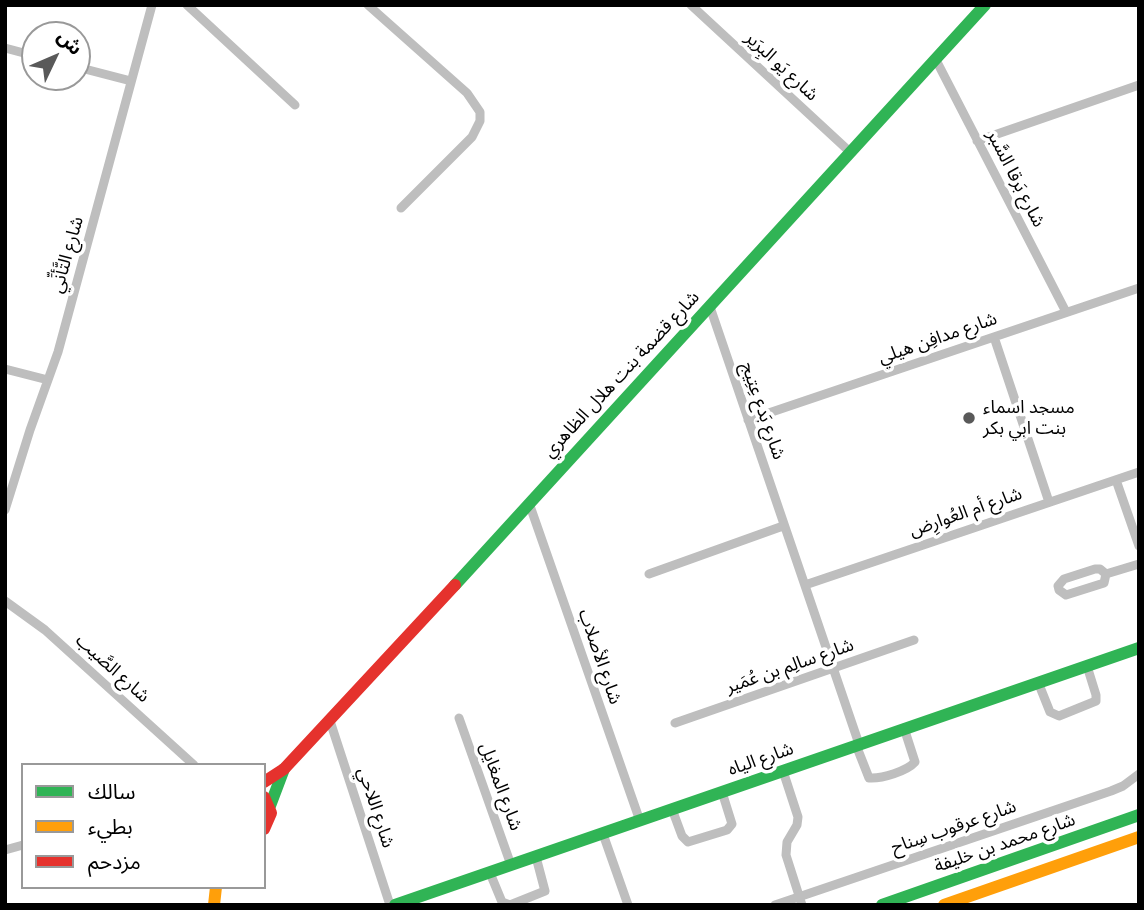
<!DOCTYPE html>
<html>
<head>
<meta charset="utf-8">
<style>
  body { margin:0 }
  #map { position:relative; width:1144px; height:910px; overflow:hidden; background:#fff; font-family:Roboto,"Noto Sans Arabic",sans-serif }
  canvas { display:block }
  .frame { position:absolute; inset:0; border:7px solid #000; pointer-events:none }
  .legend { position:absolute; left:21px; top:763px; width:245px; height:126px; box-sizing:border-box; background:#fff; border:2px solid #999; margin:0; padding:9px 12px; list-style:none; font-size:21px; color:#000 }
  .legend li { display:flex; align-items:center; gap:14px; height:35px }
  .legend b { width:35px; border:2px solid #999 }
  .north { position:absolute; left:21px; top:21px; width:70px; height:70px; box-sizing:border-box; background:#fff; border:2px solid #999; border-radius:50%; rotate:46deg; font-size:19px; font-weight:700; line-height:28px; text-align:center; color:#000 }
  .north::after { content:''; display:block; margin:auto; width:24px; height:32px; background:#595959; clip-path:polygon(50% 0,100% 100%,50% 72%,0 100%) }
</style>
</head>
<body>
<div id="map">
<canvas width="1144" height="910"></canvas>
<div class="frame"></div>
<ul class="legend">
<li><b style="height:9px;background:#30b455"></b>سالك</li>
<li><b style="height:9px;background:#ff9f0a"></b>بطيء</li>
<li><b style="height:9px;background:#e5322d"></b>مزدحم</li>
</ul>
<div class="north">ش</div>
</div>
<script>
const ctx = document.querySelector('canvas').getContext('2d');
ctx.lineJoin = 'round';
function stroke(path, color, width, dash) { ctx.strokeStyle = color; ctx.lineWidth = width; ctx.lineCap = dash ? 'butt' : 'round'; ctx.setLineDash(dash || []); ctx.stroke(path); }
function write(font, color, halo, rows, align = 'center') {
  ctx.font = font + ' Roboto,"Noto Sans Arabic",sans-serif'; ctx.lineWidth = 7; ctx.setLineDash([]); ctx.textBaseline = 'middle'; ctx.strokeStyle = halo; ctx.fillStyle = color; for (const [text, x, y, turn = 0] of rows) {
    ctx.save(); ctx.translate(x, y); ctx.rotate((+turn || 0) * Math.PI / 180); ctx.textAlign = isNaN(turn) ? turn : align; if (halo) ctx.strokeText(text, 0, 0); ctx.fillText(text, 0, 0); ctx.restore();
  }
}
stroke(new Path2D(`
  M187,5L295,105
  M368,5L467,93L480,112V121L472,137L401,208
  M691,5L850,152
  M5,48L35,56
  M936,60L1066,312
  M77,67L131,81
  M977,141L1139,85
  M710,307L859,744
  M994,337L1049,502
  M5,369L48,380
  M748,420L1139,288
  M1116,480L1139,546
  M529,503L640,821
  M5,510L30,430L58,352L152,5
  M1095,569H1100L1106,574L1104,583L1066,595L1059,590L1058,586L1064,579Z
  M649,574L783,526
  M1106,574L1139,564
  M805,585L1139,472
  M5,601L45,630L194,765
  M1038,682L1050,712L1059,716L1096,701V695L1087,666
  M459,718L511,865
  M330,721L390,905
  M675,723L914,640
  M856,745L869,778C882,779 907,771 915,762L904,728
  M783,771L798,817L797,825L787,842L786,855L802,905
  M672,809L682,836L688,842L727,830L732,824L722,792
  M603,834L628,905
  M5,850L23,845
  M490,873L502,902L510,905L545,891L536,857
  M775,905L1111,791L1123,786L1139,774`), '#bebebe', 9);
stroke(new Path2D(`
  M455,585L985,5
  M270,806L284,769
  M395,905L1139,648
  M882,905L1139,815`), '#30b455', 12);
stroke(new Path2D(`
  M214,905L216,887
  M944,905L1139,837`), '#ff9f0a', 12);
stroke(new Path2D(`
  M264,782L284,769L455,585
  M264,797L271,813L264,829`), '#e5322d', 12);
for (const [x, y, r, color] of [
  [969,418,7,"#595959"]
]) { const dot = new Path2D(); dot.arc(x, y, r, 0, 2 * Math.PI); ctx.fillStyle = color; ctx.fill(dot); stroke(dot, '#fff', 2.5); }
write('18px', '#000', '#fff', [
  ["شارع يَو البِرَير",781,67,43],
  ["شارع بَرقا السَّبر",1015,179,63],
  ["شارع التَّأنِّي",68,255,-74],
  ["شارع مدافِن هيلي",938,339,-19],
  ["شارع قضمة بنت هلال الظاهري",622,375,-47],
  ["شارع بَدع عِتِيج",762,411,71],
  ["شارع أم العُوارِض",966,513,-19],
  ["شارع الأصلاب",599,657,71],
  ["شارع سالِم بن عُمَير",790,667,-19],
  ["شارع الصَّيب",112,669,42],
  ["شارع الياه",761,760,-19],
  ["شارع المغايل",500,787,70],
  ["شارع اللاحي",375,808,72],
  ["شارع عرقوب سِناح",954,828,-19],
  ["شارع محمد بن خليفة",1005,844,-19]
]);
write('18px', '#000', '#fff', [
  ["مسجد اسماء",983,408],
  ["بنت ابي بكر",983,429]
], 'left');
</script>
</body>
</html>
